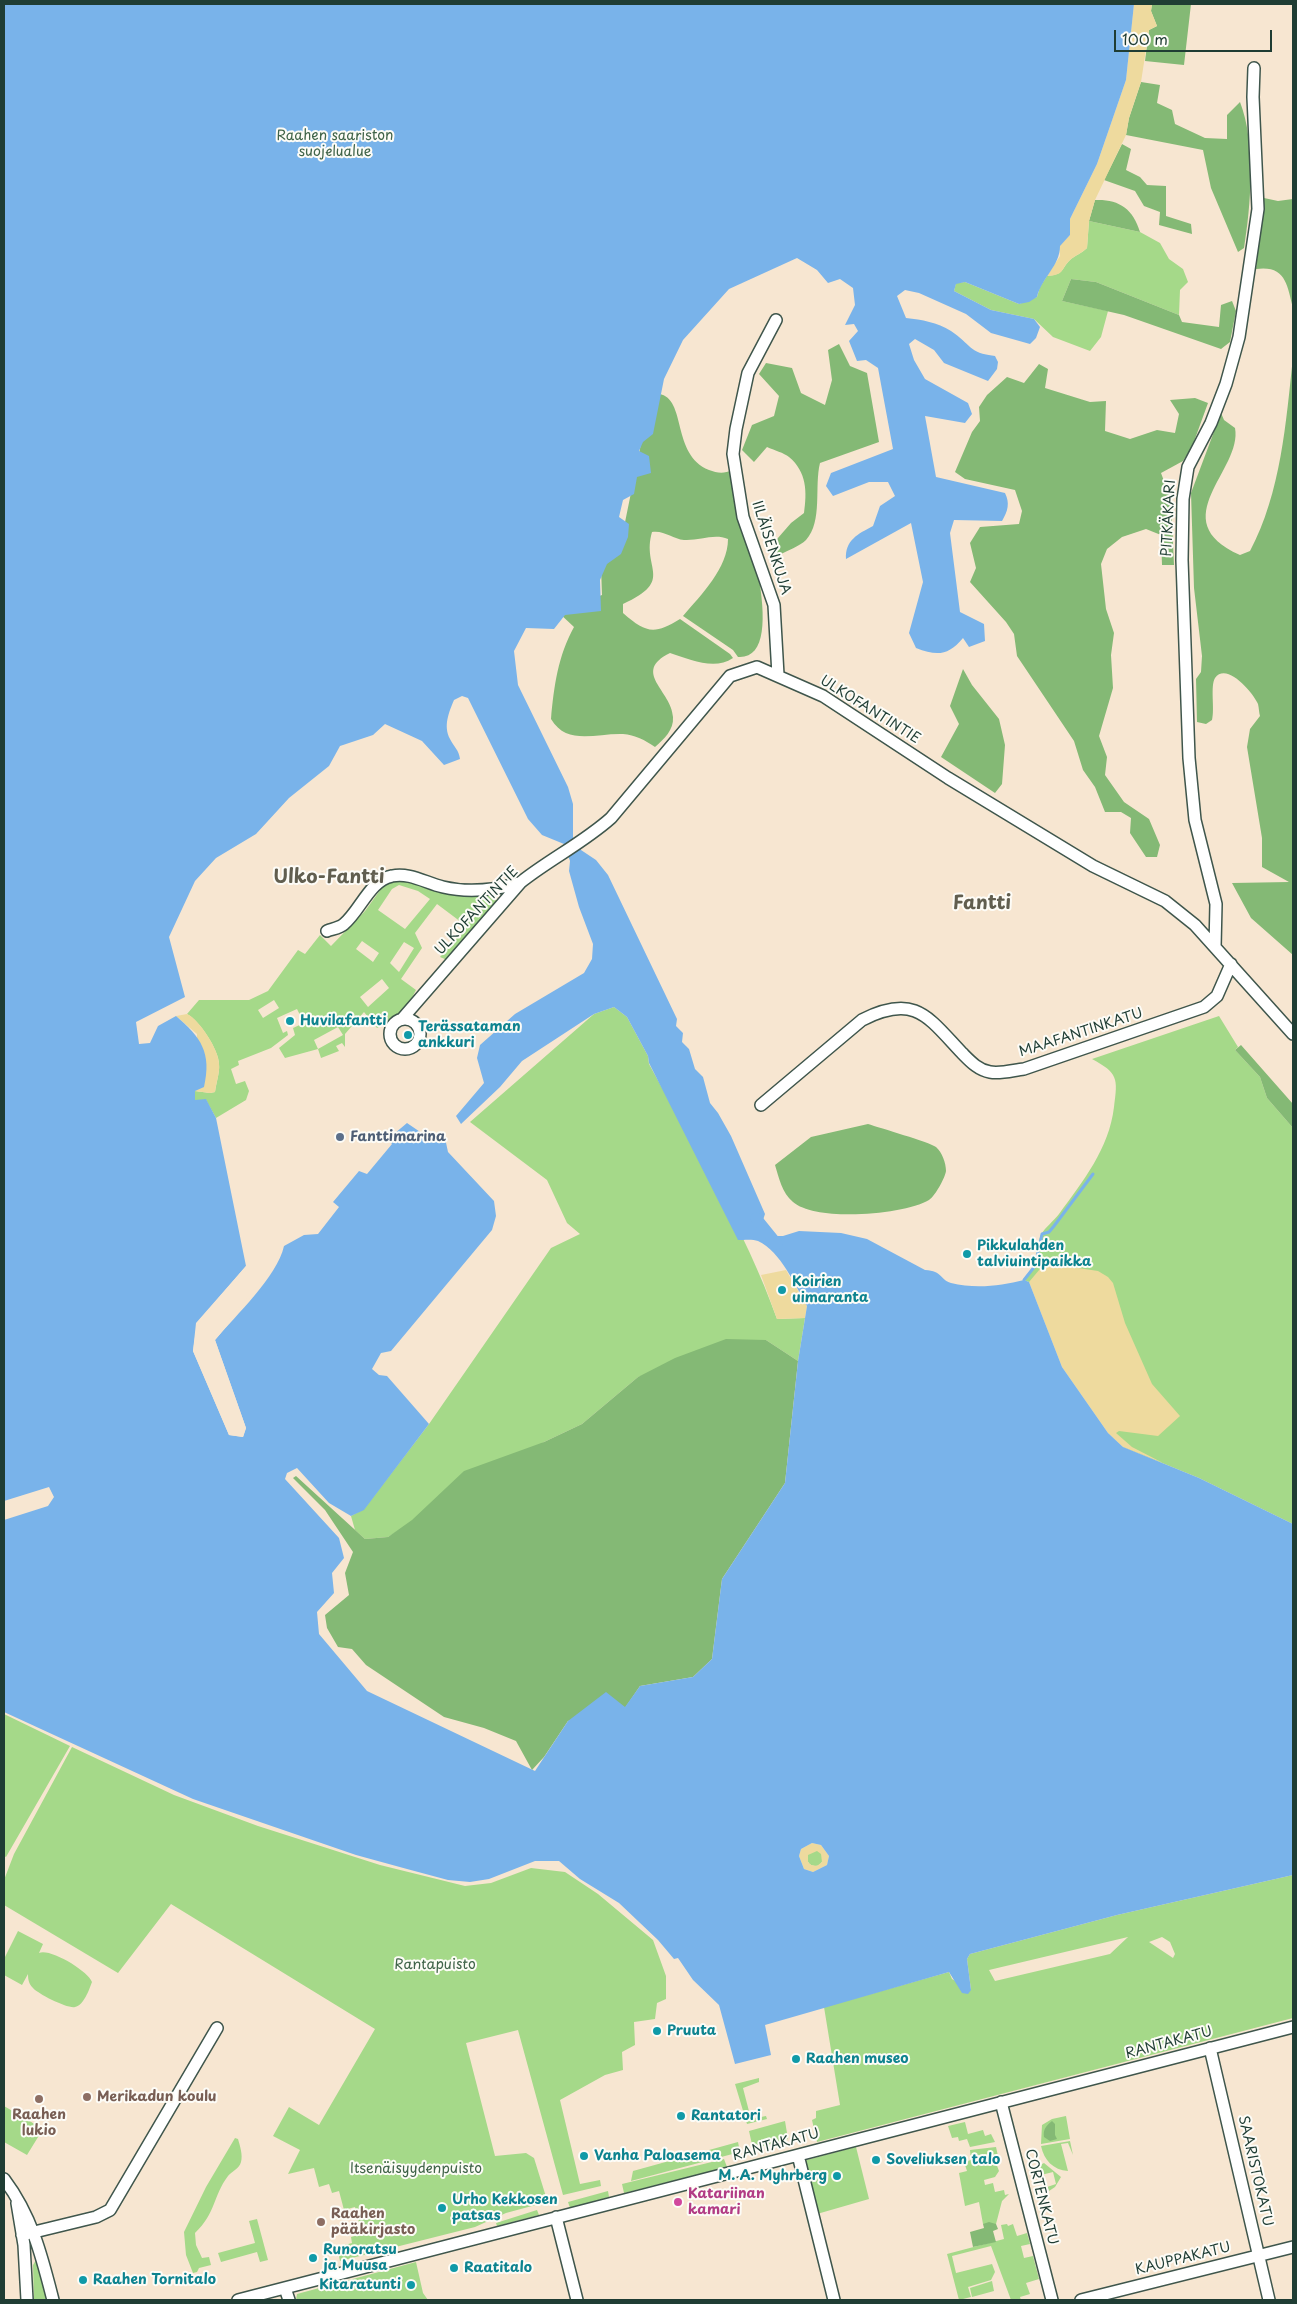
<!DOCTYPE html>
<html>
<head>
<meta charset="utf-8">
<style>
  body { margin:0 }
  #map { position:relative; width:1297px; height:2304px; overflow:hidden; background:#f7e6d1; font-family:"Playpen Sans",sans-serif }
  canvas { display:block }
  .frame { position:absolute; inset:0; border:5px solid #1f3d34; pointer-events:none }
  .scale { position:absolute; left:1114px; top:30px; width:158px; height:22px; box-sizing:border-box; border:2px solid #1f3d34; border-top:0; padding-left:6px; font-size:15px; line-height:18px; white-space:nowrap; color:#1f3d34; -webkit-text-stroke:4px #fdfcf7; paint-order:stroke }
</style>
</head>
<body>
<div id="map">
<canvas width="1297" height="2304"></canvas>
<div class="frame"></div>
<div class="scale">100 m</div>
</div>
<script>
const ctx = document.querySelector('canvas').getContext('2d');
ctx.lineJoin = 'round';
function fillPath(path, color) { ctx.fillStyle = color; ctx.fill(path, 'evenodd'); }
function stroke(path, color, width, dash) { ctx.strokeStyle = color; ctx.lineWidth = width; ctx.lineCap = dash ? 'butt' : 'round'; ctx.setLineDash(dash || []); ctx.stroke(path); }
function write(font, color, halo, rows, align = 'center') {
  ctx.font = font + ' "Playpen Sans",sans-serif'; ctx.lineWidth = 4; ctx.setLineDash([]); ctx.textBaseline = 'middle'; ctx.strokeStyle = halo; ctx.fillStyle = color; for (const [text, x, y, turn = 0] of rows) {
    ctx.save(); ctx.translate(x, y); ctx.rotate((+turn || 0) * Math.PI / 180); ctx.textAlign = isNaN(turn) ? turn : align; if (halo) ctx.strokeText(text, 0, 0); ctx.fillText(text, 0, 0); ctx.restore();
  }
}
fillPath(new Path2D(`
  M1089,221L1140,232L1160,243L1169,259L1183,269L1188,282L1180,290L1179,315L1096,282L1071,279L1062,301L1108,311L1101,337L1090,351L1053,337L1034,319L991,310L954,291L956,283L965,282L1019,304L1037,297L1040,287L1047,276C1065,274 1060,270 1070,260C1074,256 1082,253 1087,248Z
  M410,879L441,893L495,896L496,901L447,960L440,957L465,925L437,904L415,933L422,948L401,979L416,990C407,1009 395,1019 377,1028L364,1012L345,1034V1047L342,1043L336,1046L339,1051L321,1058L318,1049L285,1058L279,1048L295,1035L293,1028L304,1023L297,1009L277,1018L283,1033L287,1031L288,1035L271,1048L238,1061L239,1065L231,1069L236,1084L245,1081L249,1091L246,1100L216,1118L206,1100H195V1091L210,1093L215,1092C216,1083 220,1072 219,1064C219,1050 199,1020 187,1014L199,1000H249L268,991L298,950L305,954L320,935L331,946L365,911L386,882ZM399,885L418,891L430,899L405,929L378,910L392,889ZM362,941L379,953L373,962L356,949ZM404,942L414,948L399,972L390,963ZM382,979L389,988L368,1007L360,997ZM274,1000L279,1008L263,1018L258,1010ZM338,1027L343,1035L318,1049L314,1040Z
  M614,1007L627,1017L648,1056L649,1064C694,1147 745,1229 777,1319L805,1318L798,1361L766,1340L638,1377L582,1424L544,1442L388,1537L365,1539L355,1530L351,1516L364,1509L429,1424L551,1248L580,1234L567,1223L547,1180L470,1122L594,1014Z
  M1219,1016L1238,1047L1235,1050L1260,1077L1267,1098L1293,1128V1524L1199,1478L1123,1447L1029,1282L1024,1280C1042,1260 1033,1254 1041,1235C1045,1227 1054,1221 1059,1214C1083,1181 1109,1149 1114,1107C1118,1078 1118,1073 1092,1059Z
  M4,1714L70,1746L6,1857L4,1856Z
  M72,1747L174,1795L258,1826L380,1865L465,1886L491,1883L531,1868L565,1872L598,1894L653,1940L666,1976V1999L657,2003L655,2019L634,2022L635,2045L622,2052L623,2070L605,2075L560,2100L580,2184L600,2180L601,2186L563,2195L518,2030L466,2043L495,2156L526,2153L534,2158L547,2200L543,2203L506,2213L475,2227L340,2261L337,2247L352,2243L351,2237L362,2234L355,2207L344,2210L339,2191L332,2193L329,2184L319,2187L314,2168L288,2174L300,2150L273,2136L289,2107L319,2125L375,2029L171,1904L118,1973L4,1905V1880L14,1854Z
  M807 1858a8 8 0 1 1 16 0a8 8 0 1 1-16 0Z
  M1293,1875V2018L817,2142L812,2120L816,2118V2111L840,2105L824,2007L949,1972L952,1979L971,1990L967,1959L970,1954L1117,1915ZM1128,1937L1110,1954L995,1981L989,1970ZM1162,1937L1170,1942L1175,1954L1173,1958L1149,1942Z
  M18,1931L43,1944L39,1953C50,1948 88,1971 92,1982C89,1990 84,2005 75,2007C68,2009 38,1994 33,1988C29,1984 28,1980 28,1974L22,1985L4,1975V1959Z
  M759,2078V2082L743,2088L751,2119L766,2116L767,2119L747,2124L735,2084Z
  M4,2106L43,2129L27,2155L4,2142Z
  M1066,2116L1070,2139L1041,2144L1042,2125L1052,2119Z
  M785,2121L788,2139L753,2149L749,2131Z
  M965,2122L968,2134L983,2130L985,2136L991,2134L995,2142L970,2147L967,2139L959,2141L958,2137L952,2138L948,2126Z
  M235,2138L238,2139C240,2146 243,2155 241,2162C239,2169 232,2171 228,2176C213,2196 216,2213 195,2233L196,2245L202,2258L209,2257L211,2265L199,2268L197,2272L193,2273L186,2255L184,2232L206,2187Z
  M1070,2141L1073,2155L1068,2143L1061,2144L1068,2171C1053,2170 1044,2160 1041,2146Z
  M738,2142L740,2152L631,2181L633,2171Z
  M856,2147L869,2199L817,2214L803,2161Z
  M996,2147L998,2156L994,2158L999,2171L995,2177L984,2180L985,2185L993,2183L995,2192L1004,2190L1005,2195L1009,2194L1002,2201L996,2224H983L979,2202L965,2206L959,2173L967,2171L964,2162L971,2160L970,2150Z
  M724,2159L727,2167L624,2193L622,2184Z
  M1044,2163L1061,2177L1055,2187L1049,2191L1047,2187L1056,2184L1053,2172L1041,2175L1038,2166Z
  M608,2191L609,2197L570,2208L568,2202Z
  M537,2210L539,2215L497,2226L496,2223Z
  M257,2219L268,2260L260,2262L257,2252L221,2262L218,2253L255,2243L249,2221Z
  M1007,2224L1008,2226L1013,2224L1017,2236L1027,2233L1030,2244L1021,2246L1024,2258L1033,2256L1039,2279L1026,2283L1030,2294L1020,2297L1021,2300H1011L991,2246L952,2256L956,2273L992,2264L995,2272L991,2280L968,2287L971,2297L959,2300L947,2254L1004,2239L1001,2225Z
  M36,2260L38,2261L48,2300H34L33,2265Z
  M416,2262L423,2293L428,2300H296L297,2294Z
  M992,2281L994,2291L972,2297L970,2288Z`), '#a5d989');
fillPath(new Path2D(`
  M1152,4H1191L1184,65L1145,61L1149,30L1157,26L1151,11Z
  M1141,82L1160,85L1157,103L1172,110L1175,124L1205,138L1227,139V115L1240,102C1256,143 1251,206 1244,248L1238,252L1211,188L1203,150L1126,135L1129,118Z
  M1122,144L1131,149L1126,170L1140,177L1147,185L1166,186V216L1191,224L1192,234L1159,225L1160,212L1144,206L1135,191L1104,180Z
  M1264,198L1278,201L1293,199V308C1287,285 1286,265 1256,269Z
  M1095,200C1118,199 1133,208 1140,232L1089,221Z
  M1071,279L1096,282L1179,315L1182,322L1219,327L1221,305L1232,301L1236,311L1230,342L1221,349L1124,315L1062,301Z
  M839,344L850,366L867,373L879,442L820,463C814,487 823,521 806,540C800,546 787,551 779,555L771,546L791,523L804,513C807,492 807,472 789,457C784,453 774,450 767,447L754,462L742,450L752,425L774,416L779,396L759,374L766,363L792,368L801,393L825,405L832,380L828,350Z
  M1293,357V955L1251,918L1232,883L1289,882L1262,867V838L1247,747L1250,729L1260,716C1259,713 1259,708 1258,704C1254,694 1227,661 1215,678C1210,686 1215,709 1212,720L1206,724L1197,722L1196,679L1201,672L1202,656L1194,588L1191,493L1221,413L1224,420L1235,428C1243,470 1162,520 1240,555L1250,551C1281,493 1286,422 1293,357Z
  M1039,364L1048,369L1045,388L1090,402L1106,401L1105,431L1130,439L1157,430L1175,433L1179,414L1170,400L1195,398L1208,403L1192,447L1183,461L1161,473L1171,500L1174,565H1162L1161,535L1146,529L1122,537L1107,549L1101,564L1106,609L1114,633L1111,655L1113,688L1099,736L1107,757L1105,775L1124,802L1149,819L1160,845L1157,857H1146L1130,833L1131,818L1121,812H1105L1095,787L1083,770L1074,741L1017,656L1014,634L1006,622L970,582L976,568L970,543L980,527L1019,524L1022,511L1015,490L965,479L955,472L972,432L980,421L979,407L987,395L1007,377L1024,383Z
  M659,394C687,398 671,455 709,470C717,473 724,474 732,470C739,498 794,661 738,657L733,650L683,616C701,595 728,568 728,539C714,533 699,541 684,540C673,539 664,530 652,532C641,569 676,580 623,604V613C646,633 654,635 680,619L730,654L733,658C714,671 690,659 670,653C631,672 672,691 673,717C674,730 664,739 655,747C645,740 635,735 623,734C596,733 567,746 551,719C554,686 558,656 574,627L558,612L602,595L601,567L622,537L645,424Z
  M963,669L972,685L999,719L1005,745L1002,784L995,793L941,757L959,724L950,706Z
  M1241,1045L1293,1104V1128L1267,1098L1260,1077L1235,1050Z
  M868,1124C880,1128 929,1142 936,1147C942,1152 946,1163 946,1171C945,1178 935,1196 929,1200C904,1215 816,1222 793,1202C782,1193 779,1178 775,1165L811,1137Z
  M726,1339L766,1340L798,1361L785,1483L722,1579L712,1659L693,1677L640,1686L625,1708L568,1721L544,1757L532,1770L516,1741L484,1728L444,1717L366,1665L352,1649L338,1647L327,1628L325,1615L349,1595L345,1573L353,1552L325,1510L293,1478L296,1476L365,1539L388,1537L412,1520L464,1471L544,1442L582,1424L638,1377L675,1358Z
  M1052,2121L1055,2124V2135L1057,2139L1050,2141L1044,2137C1043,2129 1046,2126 1052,2121Z
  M989,2222L996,2224L998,2229L993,2231L996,2242L973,2247L970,2232L984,2228L983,2224Z`), '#84b975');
fillPath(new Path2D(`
  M1134,4H1152L1151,11L1157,26L1149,30L1141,82L1129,118L1126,135L1095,200L1089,221L1087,248C1082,253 1074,256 1070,260C1060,270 1065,275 1047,276L1060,256L1059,246L1070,235V219L1097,164L1126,80Z
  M187,1014C199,1019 219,1050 219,1064C220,1072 216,1083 215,1092L210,1093L195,1091L197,1034L176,1016Z
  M1045,1263L1098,1271L1108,1277L1113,1283L1125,1323L1152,1384L1180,1416L1158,1436L1119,1431L1116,1433L1132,1447L1163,1463L1123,1447L1108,1433L1062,1367L1029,1282Z
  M786,1270L807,1306L805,1318L777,1319L761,1275Z
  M812,1843L821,1845L829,1856L827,1865L813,1872L804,1869L799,1856L801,1849ZM817,1851L821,1854L822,1862L817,1866L811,1865L808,1862V1855Z`), '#eeda9e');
fillPath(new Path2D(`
  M4,4H1134L1126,80L1097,164L1070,219V235L1060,246C1060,266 1042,277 1037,297L1029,302L1019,304L965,282L956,284L954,291L991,310L1034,319L1040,327L1036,338L1030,344L991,333L966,314L919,293L905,290L897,296L906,318C922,320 937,322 951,331C971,344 968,353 995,356L998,362L997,369L988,381L944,363L934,350L915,339L909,344L914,360L925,379L968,403L972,414L965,423L925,416L936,477L1005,493C1010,503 1008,511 1002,521L954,520L950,533L960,612L984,624L985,641L969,647L963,638C948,656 937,656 916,648L909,633L923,582L911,523L846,559C845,540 858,534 873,526L880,506L895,496L888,482H869L833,496L826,486L831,473L893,449L878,368L866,360L857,361L849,341L858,331L854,324L845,325L855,305L853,288L840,279L828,283L817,270L797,258L729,289L683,340L664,379L653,434L643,442L639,451L649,456L651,473L637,477L634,494L623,500L619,517L629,524L628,537L621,554L607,564L600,580L601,611L565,615L554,629L526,628L514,651L518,685L568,787L573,804V837L581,850L596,860L608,875L677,1019L676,1026L683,1033L682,1042L689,1049L695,1069L703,1077L710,1103L718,1113L731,1136L765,1214L762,1223L768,1236H783L799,1231L841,1233L867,1239L925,1270C943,1271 940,1280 951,1283C975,1289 1001,1286 1024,1280L1029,1282L1062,1367L1108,1433L1123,1447L1199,1478L1293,1524V1875L1117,1915L970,1954L967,1959L971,1990L968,1994L962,1993L949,1972L765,2025L771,2055L735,2064L719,2005L693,1980L678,1958L674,1959L658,1940L619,1903L580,1879L559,1861H535L489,1879L470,1882L448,1880L407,1869L356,1855L193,1799L4,1712ZM462,696L468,698L528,819L542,835L564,844L570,861L569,871L579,907L593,944L592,959L584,973L515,1014L480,1045L477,1058L484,1083L456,1116L461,1124L500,1087L522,1061L594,1014L614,1007L627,1017L648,1056L649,1063L738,1240C744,1240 753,1239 758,1241C781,1252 795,1285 807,1306L798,1361L785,1483L722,1579L712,1659L693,1677L640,1686L625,1707L606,1692L568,1721L535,1771L367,1691L319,1634L317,1612L334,1593L332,1573L344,1558L339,1538L285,1479L287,1473L297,1468L329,1503L351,1516L364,1510L429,1424L387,1376L379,1375L372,1369L381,1353L391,1351L492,1230L496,1216L494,1201L448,1152L445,1138H429L407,1123L388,1139L392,1144L367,1174L359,1171L333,1202L339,1207L318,1234L304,1235L284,1246C277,1277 236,1315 215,1340L246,1428L243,1437L229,1435L193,1351L197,1323L246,1266L216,1118L206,1099L195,1100V1091L204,1087C212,1053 201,1037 176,1016L158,1026L150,1043L139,1044L136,1022L185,997L169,937L195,881L216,858L256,834L289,798L329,766L340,746L373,735L385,724L422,741L444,765L460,759C459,750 454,747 450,739C443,726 449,712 454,700ZM812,1843L821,1845L829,1856L827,1865L813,1872L804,1869L799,1856L801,1849Z`), '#79b3ea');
fillPath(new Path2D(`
  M246,1266L248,1268L199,1324L195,1351L231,1432L241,1435L244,1428L212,1339L263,1279L265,1281L215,1340L246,1428L243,1437L229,1435L193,1351L196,1323Z
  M49,1487L54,1497L48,1506L4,1520V1501Z`), '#f7e6d1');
stroke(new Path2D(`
  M1024,1280L1035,1266L1042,1234L1049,1232L1054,1226L1093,1174`), '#79b3ea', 3);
stroke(new Path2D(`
  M756,1218L777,1244`), '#79b3ea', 11);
const minor = new Path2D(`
  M776,320L748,373L736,429L733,454L743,517L774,605L778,675
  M327,931C332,929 340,928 344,924C360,911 370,880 392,876C409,872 426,883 443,887C468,893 495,890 519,883
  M1215,947L1216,904L1195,820L1189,758L1182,560L1183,499L1188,467L1211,423L1226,384L1239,337L1258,209L1253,97L1254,68
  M402,1019L521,882C550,859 583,843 611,818L730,676L757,667L823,696L948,778L1093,866L1165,901L1195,925L1293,1034
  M390 1034a15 15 0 1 1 30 0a15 15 0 1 1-30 0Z
  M761,1105L862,1020C915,993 928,1017 962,1053C970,1061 978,1070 990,1072C1001,1074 1014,1070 1024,1069L1204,1007L1217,996L1231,964
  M1210,2048L1269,2300
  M1001,2102L1052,2300
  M798,2155L834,2300
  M4,2179C32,2216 42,2257 53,2300
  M17,2203L24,2245L27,2300
  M556,2217L577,2300
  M22,2235L96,2217L110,2210L217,2028
  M285,2288L289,2300
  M238,2300L1293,2027
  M1081,2300L1293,2247`);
stroke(minor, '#3f564c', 14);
stroke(minor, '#fff', 11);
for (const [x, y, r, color] of [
  [290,1021,5,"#0f9aa8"],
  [408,1035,5,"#0f9aa8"],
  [340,1137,5,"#5c6f8a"],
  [967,1254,5,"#0f9aa8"],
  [782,1290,5,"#0f9aa8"],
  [657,2031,5,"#0f9aa8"],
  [796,2059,5,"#0f9aa8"],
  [87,2097,5,"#8d6e63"],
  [39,2099,5,"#8d6e63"],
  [681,2116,5,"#0f9aa8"],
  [584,2156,5,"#0f9aa8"],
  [876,2160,5,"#0f9aa8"],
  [837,2176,5,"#0f9aa8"],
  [678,2202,5,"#d1479c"],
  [442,2208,5,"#0f9aa8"],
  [321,2222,5,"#8d6e63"],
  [313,2258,5,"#0f9aa8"],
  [454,2268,5,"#0f9aa8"],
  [83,2280,5,"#0f9aa8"],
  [411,2285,5,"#0f9aa8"]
]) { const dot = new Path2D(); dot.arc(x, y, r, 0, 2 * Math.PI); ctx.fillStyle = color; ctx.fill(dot); stroke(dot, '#fdfcf7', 2); }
write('14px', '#406449', '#fdfcf7', [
  ["Raahen saariston",335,136],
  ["suojelualue",335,152],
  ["Rantapuisto",435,1965],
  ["Itsenäisyydenpuisto",416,2169]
]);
write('14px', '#1f3d34', '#fdfcf7', [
  ["PITKÄKARI",1169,518,-87],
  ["IILÄISENKUJA",771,548,72],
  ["ULKOFANTINTIE",870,710,32],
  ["ULKOFANTINTIE",477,911,-47],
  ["MAAFANTINKATU",1081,1033,-18],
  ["RANTAKATU",1169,2043,-15],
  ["RANTAKATU",776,2145,-15],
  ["SAARISTOKATU",1255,2171,77],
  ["CORTENKATU",1041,2197,76],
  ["KAUPPAKATU",1183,2259,-14]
]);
write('bold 14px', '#0d838f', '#fdfcf7', [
  ["Huvilafantti",300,1021],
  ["Terässataman",418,1027],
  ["ankkuri",418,1043],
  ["Pikkulahden",977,1246],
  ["talviuintipaikka",977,1262],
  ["Koirien",792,1282],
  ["uimaranta",792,1298],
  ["Pruuta",667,2031],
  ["Raahen museo",806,2059],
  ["Rantatori",691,2116],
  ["Vanha Paloasema",594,2156],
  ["Soveliuksen talo",886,2160],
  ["M. A. Myhrberg",827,2176,"right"],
  ["Urho Kekkosen",452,2200],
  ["patsas",452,2216],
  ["Runoratsu",323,2250],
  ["ja Muusa",323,2266],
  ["Raatitalo",464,2268],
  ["Raahen Tornitalo",93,2280],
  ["Kitaratunti",401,2285,"right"]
], 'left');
write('bold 14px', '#4e5e75', '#fdfcf7', [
  ["Fanttimarina",350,1137]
], 'left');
write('bold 14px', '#785e54', '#fdfcf7', [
  ["Merikadun koulu",97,2097],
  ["Raahen",39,2115,"center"],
  ["lukio",39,2131,"center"],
  ["Raahen",331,2214],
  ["pääkirjasto",331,2230]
], 'left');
write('bold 14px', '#b23c85', '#fdfcf7', [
  ["Katariinan",688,2194],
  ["kamari",688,2210]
], 'left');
write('bold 19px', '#615e4f', '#fdfcf7', [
  ["Ulko-Fantti",329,878],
  ["Fantti",982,904]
]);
</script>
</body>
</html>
